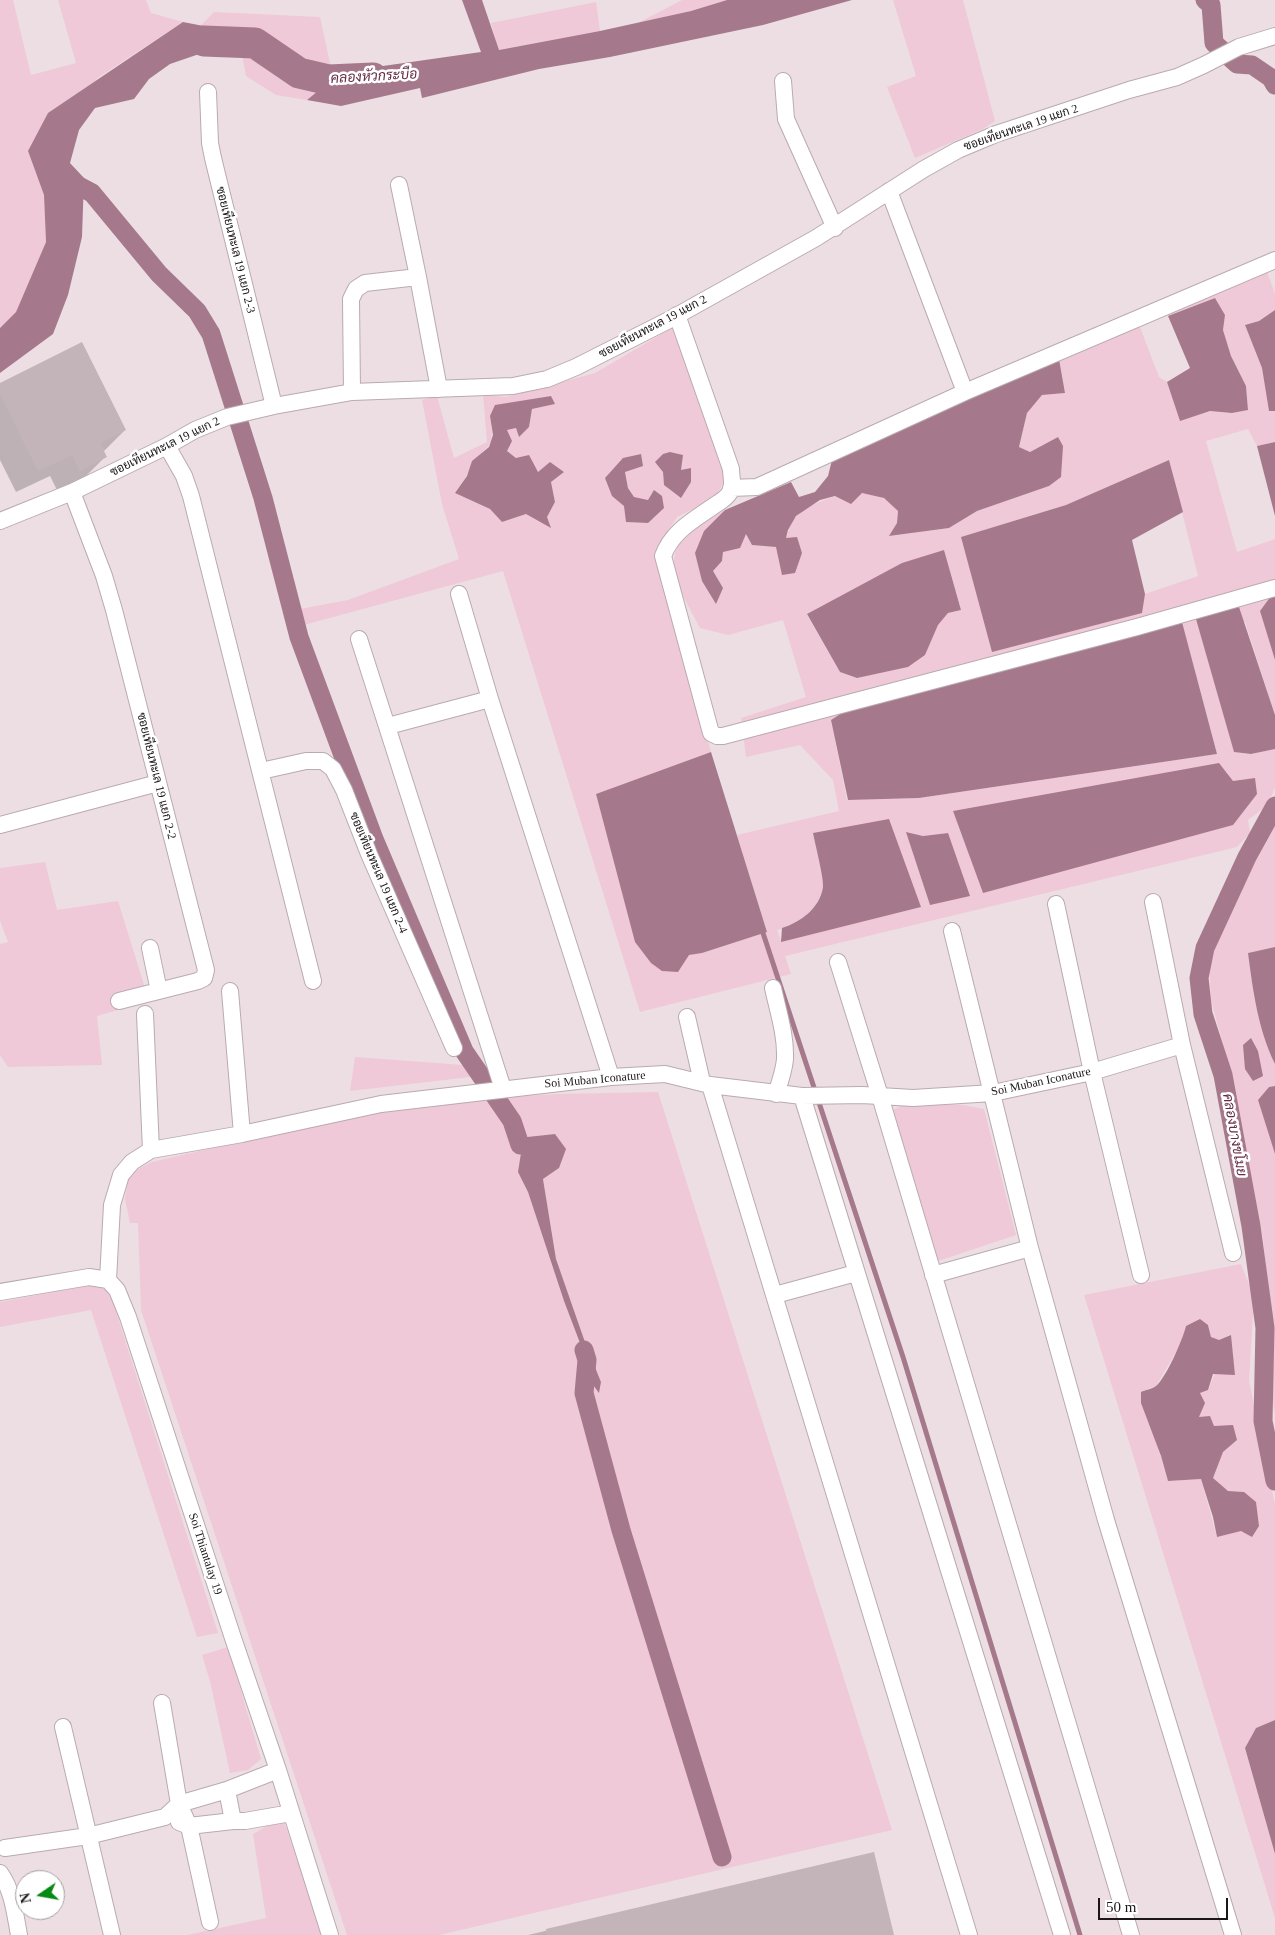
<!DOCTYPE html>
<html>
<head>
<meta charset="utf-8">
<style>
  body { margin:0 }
  #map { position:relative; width:1275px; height:1935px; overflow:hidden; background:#eddee3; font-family:"Times New Roman",serif }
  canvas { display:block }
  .north { position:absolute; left:15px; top:1870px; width:50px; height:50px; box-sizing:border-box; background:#fff; border:1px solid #a4a2a3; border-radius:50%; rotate:258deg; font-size:14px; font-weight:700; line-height:20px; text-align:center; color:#1b1618 }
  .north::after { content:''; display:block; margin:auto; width:18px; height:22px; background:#058a15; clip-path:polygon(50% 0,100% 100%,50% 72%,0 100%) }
  .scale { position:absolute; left:1098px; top:1898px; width:130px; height:22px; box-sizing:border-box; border:2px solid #1b1618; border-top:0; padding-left:6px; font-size:15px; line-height:18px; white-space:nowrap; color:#1b1618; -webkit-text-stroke:4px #fff; paint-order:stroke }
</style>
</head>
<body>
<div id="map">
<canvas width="1275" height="1935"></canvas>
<div class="north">N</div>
<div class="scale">50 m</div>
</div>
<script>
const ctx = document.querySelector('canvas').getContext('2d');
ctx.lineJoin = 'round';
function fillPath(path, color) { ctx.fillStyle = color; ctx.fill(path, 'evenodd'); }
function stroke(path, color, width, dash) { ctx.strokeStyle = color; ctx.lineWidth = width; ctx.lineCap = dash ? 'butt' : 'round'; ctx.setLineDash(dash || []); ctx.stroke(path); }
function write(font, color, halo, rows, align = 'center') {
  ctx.font = font + ' "Times New Roman",Sarabun,serif'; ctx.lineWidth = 5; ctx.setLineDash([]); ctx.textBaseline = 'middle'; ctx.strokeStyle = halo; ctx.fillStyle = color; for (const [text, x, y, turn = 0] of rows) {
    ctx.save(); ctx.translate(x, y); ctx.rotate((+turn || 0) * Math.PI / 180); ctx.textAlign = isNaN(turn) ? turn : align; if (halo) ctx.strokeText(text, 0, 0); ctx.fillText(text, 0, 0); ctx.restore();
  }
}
fillPath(new Path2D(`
  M0,0H13L31,75L76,63L58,0H146L151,13L183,22L99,77L28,151L44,195L46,242L16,312L0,328Z
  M682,0H727L691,11L638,23Z
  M893,0H963L995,121L983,129L915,158L887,87L916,76Z
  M596,2L600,31L498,50L491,23Z
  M214,12L320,17L330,63L341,72L307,100L276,95L246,76L242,55L250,35L200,26Z
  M1266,269L1275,294V310L1259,321L1245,325L1262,368L1269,410L1275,411V442L1257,446L1248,429L1206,441L1237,552L1275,539V595L1260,611L1275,660V715L1245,622L1197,619L1234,752L1251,754L1275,749V787L1268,805L1248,820L1250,833L1237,847L785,956L791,974L640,1012L503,571L300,626V609L348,600L459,559L442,504L422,400L437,396L454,458L487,442L483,395L506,397L595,373L672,328L723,470L724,482L714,499L677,517L663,538L660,569L711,752L596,794L688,955L702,953L767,932L737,835L839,811L833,780L800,745L746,757L741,718L806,697L783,620L728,635L700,628C682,592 653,554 698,524C706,519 716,515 725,510L704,531L713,571L722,561L723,552L746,533L752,545L776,547C780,544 785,540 787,536C789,529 791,521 797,516C816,498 859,486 884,498C889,501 894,507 898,511L897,523L890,536L949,528L977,511L1049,486L1058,437L1030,452L1019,447L1027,413L1042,395L1065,393L1059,359L1138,322L1159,377L1167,382L1180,420L1210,411L1232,413L1248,410L1246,386L1231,356L1223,330L1225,315L1215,298L1168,316L1167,310ZM551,396L554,404L532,409L529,427L519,437L516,428L507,430L506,451L538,472L564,471L551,482L555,502L547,517L550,527L526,514L502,522L490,509L455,493L483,451C495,443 492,429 490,416L526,401ZM623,458L628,488L634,497L648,500L655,490L648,523L626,522ZM1169,460L1198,576L1145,594L961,537L1066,505ZM680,471L681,498L664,485L663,472ZM944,550L961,610L948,613L938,625L925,655L908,667L856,678L840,672L807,615L868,582ZM1182,623L1217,754L919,798L847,800L831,720ZM1255,778L983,893L953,811L1233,781ZM907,832L923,836L948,833L930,905ZM813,833L921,907L781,941L777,930C799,925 819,910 823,887C825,877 815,845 813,833Z
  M1275,823V947L1248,953L1270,1053L1275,1064V1086L1269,1087L1258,1100L1275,1154V1414L1271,1393L1273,1339L1263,1239L1234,1085L1211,1000L1209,963L1214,942Z
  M45,862L57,910L118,901L149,1001L97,1016L102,1065L8,1067L0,1055V944L8,942L0,921V868Z
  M355,1057L477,1066L479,1076L350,1091Z
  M658,1092L892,1830L439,1935H347L141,1310L138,1223H130L125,1199L129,1174L152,1162L381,1109L453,1100L559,1094ZM521,1119L527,1137L555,1134L559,1168L543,1179L556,1259L586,1345L601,1382L599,1392L585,1374L577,1375L583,1351L564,1301L528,1192L519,1172L521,1153L512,1121Z
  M905,1104L963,1105L984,1109L1016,1235L935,1262L891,1111Z
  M1241,1264L1254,1297L1249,1381L1275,1505V1720L1256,1728L1245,1748L1275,1854V1918L1084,1295ZM1208,1325L1211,1337L1219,1340L1231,1335L1208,1390L1199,1393L1198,1418L1237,1440L1223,1452L1212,1478L1228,1491L1244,1492L1217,1537L1201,1479L1168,1481L1141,1392L1156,1386L1182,1342L1186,1326Z
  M95,1284L106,1290L113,1302L218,1633L197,1637L91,1310L0,1327V1302Z
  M228,1647L261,1759L248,1770L230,1773L210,1681L202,1655Z
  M284,1822L313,1905L321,1935H187L266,1918L253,1834L270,1824Z`), '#efc9d7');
fillPath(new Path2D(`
  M462,0H482L499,50L600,31L691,11L727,0H852L763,25L610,57L539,69L422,98L420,88L341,106L307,100L341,72L481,52Z
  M183,22L250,35L242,55L208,51L170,64L149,79L134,99L95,108L79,130L70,163L84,178L82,237L68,295L53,334L0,373V328L16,312L46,242L44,195L28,151L48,113Z
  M1215,298L1225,315L1223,330L1231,356L1246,386L1248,410L1232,413L1210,411L1180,421L1167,382L1190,368L1168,316Z
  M1275,310V411H1269L1262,368L1245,325L1259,321Z
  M1059,359L1065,393L1042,395L1027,413L1019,447L1030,452L1058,437L1063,446L1061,477L1049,486L977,511L949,528L889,536L897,523L898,511L884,498L862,493L851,504L835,496L820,500L796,516L788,530L786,538L797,537L802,553L795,573L782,575L776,547L752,545L746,534L740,548L723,552L722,561L713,571L723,588L716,604L702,581L695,553L704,531L725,510L791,482L799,497L815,492L828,476L832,460Z
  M551,396L555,404L532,409L529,427L519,437L516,428L507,430L512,441L507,451L516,458L529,455L538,472L550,462L564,472L551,482L555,502L547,517L551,528L526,514L502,522L490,509L455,493L467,476L472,461L489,447L493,435L490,416L495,405Z
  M1275,442V516L1257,446Z
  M670,452L683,455L681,470L691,468V482L681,498L664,485L663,472L655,462L663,454Z
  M641,454L643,466L625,472L628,488L634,497L648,500L654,490L662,496L664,508L648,523L626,522L624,506L612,496L605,478L623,458Z
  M1169,460L1183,512L1132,540L1145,594L1142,613L992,652L961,537L1066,505Z
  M944,550L961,610L948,613L938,625L925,655L908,667L857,678L840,672L807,614L902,563Z
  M1275,595V660L1260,611L1271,596Z
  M1238,604L1275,715V749L1251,754L1234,752L1196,619Z
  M1182,622L1217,754L919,798L848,800L831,720L842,713Z
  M711,752L767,932L702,953L689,955L678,972L662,971L651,963L635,942L596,794Z
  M1219,763L1233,781L1255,778L1257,794L1233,825L983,893L953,811Z
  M889,819L921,907L781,942L782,928C801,922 820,908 823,887C824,878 815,844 813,833Z
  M906,832L923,836L948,833L970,896L930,905Z
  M1275,947V1064C1258,1029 1253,991 1248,953Z
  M1251,1038L1258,1051L1263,1076L1253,1081L1245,1069L1243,1045Z
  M1275,1086V1154L1258,1100L1269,1087Z
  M521,1119L527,1137L555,1134L566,1149L559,1168L543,1179L556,1259L586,1345L601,1382L599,1393L585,1374L577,1376L583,1351L564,1301L528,1192L518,1172L521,1153L512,1121Z
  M1200,1319L1208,1325L1211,1337L1219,1340L1231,1335L1235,1375L1213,1374L1208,1390L1200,1393L1205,1403L1199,1417L1210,1416L1214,1426L1233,1425L1237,1440L1223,1452L1213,1478L1228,1491L1244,1492L1256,1502L1259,1526L1252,1537L1241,1531L1217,1537L1213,1517L1201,1479L1168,1481L1161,1456L1141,1403V1392C1145,1390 1152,1389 1156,1386C1166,1378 1183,1339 1186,1326Z
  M1275,1720V1854L1245,1748L1256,1728Z`), '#a5798b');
fillPath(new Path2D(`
  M0,384L125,430L103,452L105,457L83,479L58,492L50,476L16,492L0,460Z
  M874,1854L893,1935H528Z`), '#0003');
stroke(new Path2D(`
  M763,933L903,1357L1080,1935`), '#a5798b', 5);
stroke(new Path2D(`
  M1205,0L1211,5L1214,43L1237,64L1252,65L1271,78L1275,85
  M60,176L92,193L159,274L197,311L211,334L263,498L299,637L374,839L464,1051L512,1121L520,1145
  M1275,806L1247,857L1205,948L1199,978L1203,1014L1223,1075L1251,1226L1265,1328L1263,1421L1275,1481
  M584,1350L587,1360L584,1393L621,1530L722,1857`), '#a5798b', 19);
stroke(new Path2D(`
  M204,41L255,43L299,73L329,80L373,78`), '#a5798b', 31);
fillPath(new Path2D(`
  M82,342L126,430L100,443L107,457L80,471L72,455L38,471L0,394V383Z
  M874,1852L894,1935H547L546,1929Z`), '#c2b4b9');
const street = new Path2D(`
  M783,81L786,119L835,228
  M208,92L210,143L213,158L274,406
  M399,185L418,277
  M889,191L965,392
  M677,315L731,469C731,476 734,486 730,492C727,498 720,502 715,505C694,520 672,531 663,556L711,733L717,736H723L1137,627L1275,588
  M352,392L351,299L356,289L365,283L418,277L439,389
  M167,446L184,476L191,496L313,981
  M731,488L757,487L965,392L1275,260
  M72,492L104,576L114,610L206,970L204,978L198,981L119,1001
  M0,521L72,492L167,446L195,430L227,417L274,406L352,392L513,386L547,379L576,367L669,320L816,238L924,169L958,150L996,134L1129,90L1177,77L1204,65L1239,47L1275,36
  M459,594L490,699L611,1077
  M359,639L503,1089
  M388,726L490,699
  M261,771L306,761H323L333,769L344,790L369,854L454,1048
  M0,825L158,783
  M1153,902L1182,1045L1233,1253
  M1056,904L1092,1072L1141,1275
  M952,931L1030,1248L1106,1520L1233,1935
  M150,948L159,991
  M838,962L880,1096L1131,1935
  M773,988C778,1011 786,1035 785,1059C784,1071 780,1082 776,1094
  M230,991L242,1134
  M145,1014L151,1150
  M687,1017L702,1082
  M710,1085L969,1935
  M802,1096L1062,1935
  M933,1275L1030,1248
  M108,1280L112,1205L121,1175L132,1162L151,1150L242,1134L381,1104L611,1077L665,1074L710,1085L802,1096L862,1095L913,1098L993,1093L1092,1072L1182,1045
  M0,1292L89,1277L108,1280L117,1290L128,1317L233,1638L278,1770L330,1935
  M775,1295L856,1273
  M162,1703L179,1804L189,1826L210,1922
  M63,1727L112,1935
  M227,1790L233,1821
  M179,1822L189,1826L233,1821H245L291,1813
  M5,1848L88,1836L165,1817L179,1804L227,1790L278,1770
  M0,1873C13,1891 15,1914 19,1935`);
stroke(street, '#b9abb0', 18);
stroke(street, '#fff', 16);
write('12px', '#1b1618', '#fff', [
  ["ซอยเทียนทะเล 19 แยก 2",1021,128,-19],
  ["ซอยเทียนทะเล 19 แยก 2-3",235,250,76],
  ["ซอยเทียนทะเล 19 แยก 2",653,327,-28],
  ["ซอยเทียนทะเล 19 แยก 2",165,447,-26],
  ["ซอยเทียนทะเล 19 แยก 2-2",156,776,76],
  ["ซอยเทียนทะเล 19 แยก 2-4",378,873,67],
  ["Soi Muban Iconature",595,1080,-5],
  ["Soi Muban Iconature",1041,1082,-12],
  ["Soi Thiantalay 19",205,1554,72]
]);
write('italic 14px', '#652b46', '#fff', [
  ["คลองหัวกระบือ",374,77,-3],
  ["คลองบางขโมย",1234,1135,80]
]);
</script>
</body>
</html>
